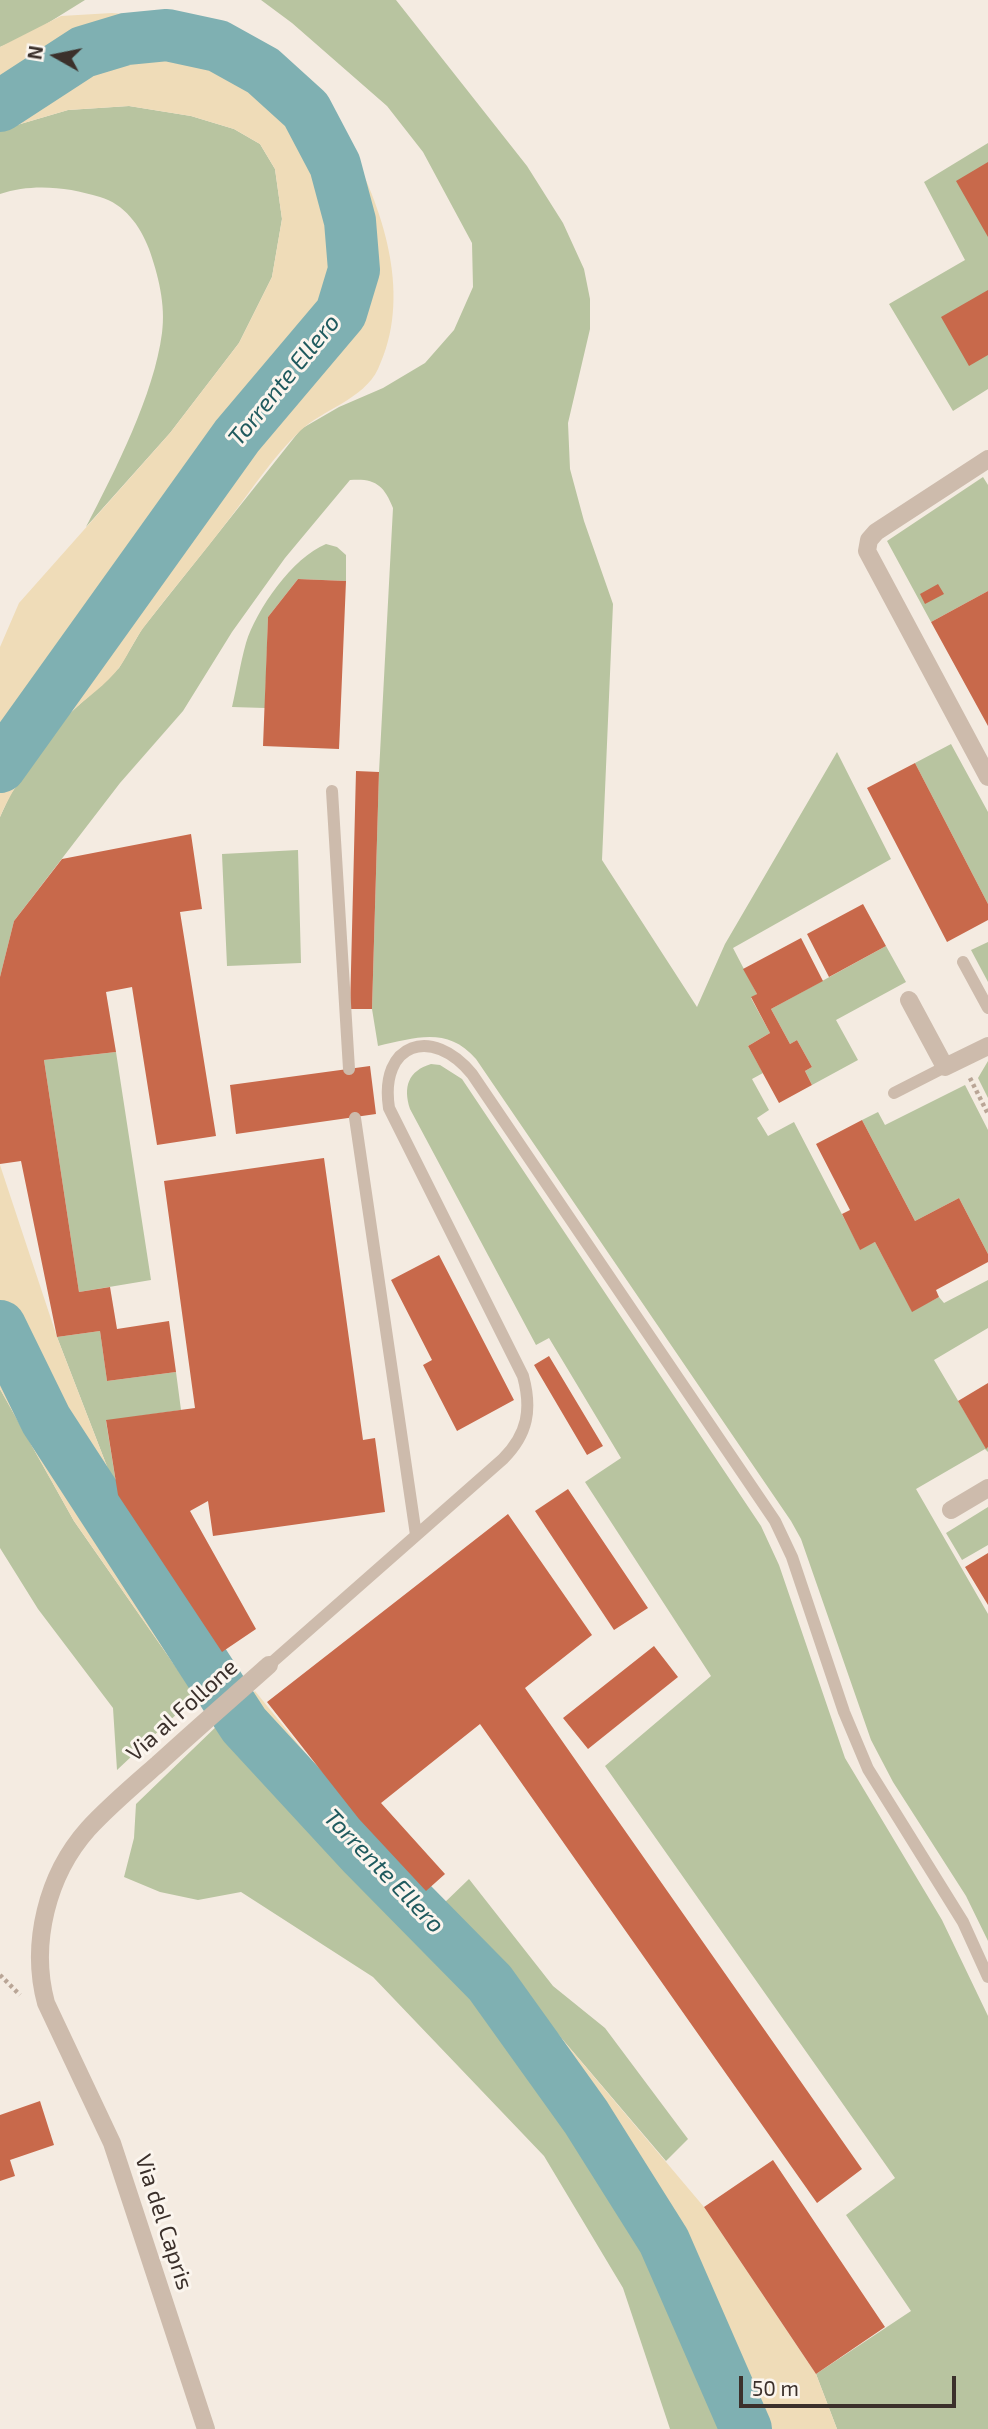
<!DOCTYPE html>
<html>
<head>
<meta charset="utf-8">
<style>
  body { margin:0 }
  #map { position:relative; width:988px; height:2429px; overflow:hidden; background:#f4ebe1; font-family:"Exo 2",sans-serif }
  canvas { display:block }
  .north { position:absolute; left:21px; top:21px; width:70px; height:70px; -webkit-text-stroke:5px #fbf5ee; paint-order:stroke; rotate:279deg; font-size:19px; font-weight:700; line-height:28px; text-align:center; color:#3b302b }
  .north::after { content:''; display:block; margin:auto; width:24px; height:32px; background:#3b302b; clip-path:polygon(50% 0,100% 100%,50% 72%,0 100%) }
  .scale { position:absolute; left:739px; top:2376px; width:217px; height:32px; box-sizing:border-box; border:4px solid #3b302b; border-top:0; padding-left:9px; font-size:21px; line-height:24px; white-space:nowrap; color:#3b302b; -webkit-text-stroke:5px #fbf5ee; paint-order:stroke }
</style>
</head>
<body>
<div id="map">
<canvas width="988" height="2429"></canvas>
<div class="north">N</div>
<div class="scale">50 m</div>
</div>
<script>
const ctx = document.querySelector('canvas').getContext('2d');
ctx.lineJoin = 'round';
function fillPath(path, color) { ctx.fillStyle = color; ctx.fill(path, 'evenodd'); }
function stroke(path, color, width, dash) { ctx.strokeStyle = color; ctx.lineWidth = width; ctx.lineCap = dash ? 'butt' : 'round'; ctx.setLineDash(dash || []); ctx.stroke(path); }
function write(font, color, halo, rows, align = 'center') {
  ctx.font = font + ' "Exo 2",sans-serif'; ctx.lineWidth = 6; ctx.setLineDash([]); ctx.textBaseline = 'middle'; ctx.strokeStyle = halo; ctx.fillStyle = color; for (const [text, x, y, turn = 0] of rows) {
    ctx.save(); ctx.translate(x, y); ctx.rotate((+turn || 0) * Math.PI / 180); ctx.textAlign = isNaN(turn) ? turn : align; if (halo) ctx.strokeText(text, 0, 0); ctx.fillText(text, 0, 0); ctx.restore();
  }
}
fillPath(new Path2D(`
  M0,0H85L27,36L0,47Z
  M261,0H396L527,166L563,223L584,269L590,299V329L568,423L570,469L584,521L613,604L602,860L697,1007L725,944L837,752L891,859L733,948L757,994L751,998L770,1033L748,1046L763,1073L752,1079L769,1110L757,1118L768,1136L794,1122L860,1249L875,1242L912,1311L939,1297L944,1303L988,1280V1328L934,1360L986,1448L988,1447V1452L985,1449L916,1489L988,1614V1941L966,1896L893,1782L871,1740L801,1539L791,1521L476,1059C447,1026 416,1038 378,1046L372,1009L379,772L393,508C384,485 375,478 350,480L285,558L232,632L183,711L120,783L14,921L0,977V817L10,795L66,717L119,668L142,629L301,429L339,407L383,388L425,363L454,330L473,287L472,243L423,152L387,106L292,23Z
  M129,106L191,116L234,129L260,144L275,169L282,219L272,277L239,343L170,433L86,527C115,471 154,395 162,333C166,305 158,274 149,249C140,225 124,204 100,197C68,187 32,183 0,194V130L68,110Z
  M988,143V389L953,411L889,304L965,260L924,182Z
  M983,477L988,485V591L931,622L887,541Z
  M326,544L337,547L346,555V581L298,579L268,617L265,708L232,707C237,686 240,664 246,643C256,610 293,557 326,544Z
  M951,744L988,812V904L915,763Z
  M298,850L301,963L227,966L222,854Z
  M988,942V982L971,950Z
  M886,946L906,982L836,1020L858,1060L812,1085L805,1071L812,1067L797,1040L790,1044L771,1009Z
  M116,1052L151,1280L79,1292L44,1060Z
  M988,1061V1098L978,1078Z
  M431,1064L440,1065L462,1079L761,1526L779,1565L845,1758L942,1920L988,2016V2429H837L816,2374L911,2311L846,2215L895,2178L605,1766L711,1676L585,1482L621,1458L549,1338L536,1345L410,1109C403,1087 408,1071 431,1064Z
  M965,1085L988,1130V1254L959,1198L915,1221L862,1120L878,1112L885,1125Z
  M100,1331L107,1381L176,1372L181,1410L106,1421L118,1495L57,1337Z
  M0,1389L74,1521L196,1696L117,1770L113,1708L38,1609L0,1548Z
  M988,1507V1545L962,1560L946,1533Z
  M221,1722L477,1991L578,2129L653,2248L723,2429H670L623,2288L544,2156L373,1977L241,1892L198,1900L160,1892L124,1877L134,1838L136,1804Z
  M469,1879L553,1986L605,2028L688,2139L666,2161L535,2007L440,1907Z`), '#b8c4a0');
fillPath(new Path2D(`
  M112,13C143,16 177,16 206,24C265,41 323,96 351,149C385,214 412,298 378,369C364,399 322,410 300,431C274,456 252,489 230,518C202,555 172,590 144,627C135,639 129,653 121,665C107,685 84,699 68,715C43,741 14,785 0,817V647L19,603L170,433L239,343L272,277L282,219L275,169L260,144L234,129L191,116L129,106L68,110L0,130V47L61,16Z
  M0,1165L57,1337L118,1495L230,1664L196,1696L74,1521L0,1389Z
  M255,1691L359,1819L535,2007L704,2207L816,2374L837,2429H723L653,2248L578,2129L477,1991L221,1722Z`), '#efdcb8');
stroke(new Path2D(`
  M0,106L83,52L126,39L167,35L218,46L263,71L306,110L335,165L350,221L354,270L341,313L237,436L0,767
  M0,1326L46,1420L244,1725L364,1855L490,1983L586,2117L664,2241L746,2429`), '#7fb0b2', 52);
fillPath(new Path2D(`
  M988,162V237L956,181Z
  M988,290V355L969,366L941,317Z
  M298,579L346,581L339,749L263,746L268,617Z
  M938,584L944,594L925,604L920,594Z
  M988,591V726L931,622Z
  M915,763L988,904V920L947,942L867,788Z
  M356,771L379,772L372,1009H350Z
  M191,834L202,909L180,912L216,1136L157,1145L132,987L106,992L116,1052L44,1060L79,1292L110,1287L117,1329L169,1321L176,1372L107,1381L100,1331L57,1337L21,1161L0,1164V977L14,921L62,859Z
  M863,904L886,946L829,977L807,934Z
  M801,938L823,981L771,1009L790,1044L797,1040L812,1067L805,1071L812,1085L779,1103L748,1046L770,1033L751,997L757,994L743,969Z
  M370,1066L376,1114L236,1134L230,1085Z
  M862,1120L915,1221L959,1198L988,1254V1262L936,1290L939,1297L912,1312L875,1242L860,1250L842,1214L850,1210L816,1144Z
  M324,1158L363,1440L375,1438L385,1512L213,1536L208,1501L190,1511L256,1629L222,1652L118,1495L106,1420L195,1408L164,1181Z
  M439,1255L514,1400L457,1431L423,1365L432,1360L391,1280Z
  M549,1356L603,1446L587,1455L534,1365Z
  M988,1383V1447L986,1449L958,1401Z
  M568,1489L648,1608L614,1630L535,1511Z
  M508,1514L592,1635L525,1688L862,2169L817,2203L480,1724L381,1803L445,1874L426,1891L359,1819L267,1702Z
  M988,1553V1605L965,1567Z
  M654,1646L678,1677L588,1749L563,1718Z
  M40,2101L54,2145L10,2160L15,2176L0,2181V2115Z
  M773,2160L885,2327L816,2374L704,2207Z`), '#c8694b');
stroke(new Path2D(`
  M970,1078L988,1114
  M0,1975L20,1995`), '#b9a596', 4.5, [3.5, 3.5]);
stroke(new Path2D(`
  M332,791L349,1069
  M963,962L988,1008
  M894,1093L945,1067
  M355,1118L416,1535
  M269,1665L503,1459C528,1434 532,1409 523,1376L389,1108C379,1043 432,1025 472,1074L775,1521L792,1557L844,1712L868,1769L963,1922L988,1977`), '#cdbbac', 12);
stroke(new Path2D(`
  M988,459L876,532L869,540L867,551L988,777
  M909,1000L945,1067L988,1046
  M951,1510L988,1488
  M206,2429L112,2143L46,2003C30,1944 47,1875 88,1829C109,1806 134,1785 158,1764C194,1731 232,1698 269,1665`), '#cdbbac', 18);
write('23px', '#3b302b', '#fbf5ee', [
  ["Via al Follone",182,1710,-42],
  ["Via del Capris",164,2222,72]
]);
write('italic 24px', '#1f5a5e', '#fbf5ee', [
  ["Torrente Ellero",284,380,-51],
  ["Torrente Ellero",384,1871,46]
]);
</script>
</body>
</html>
